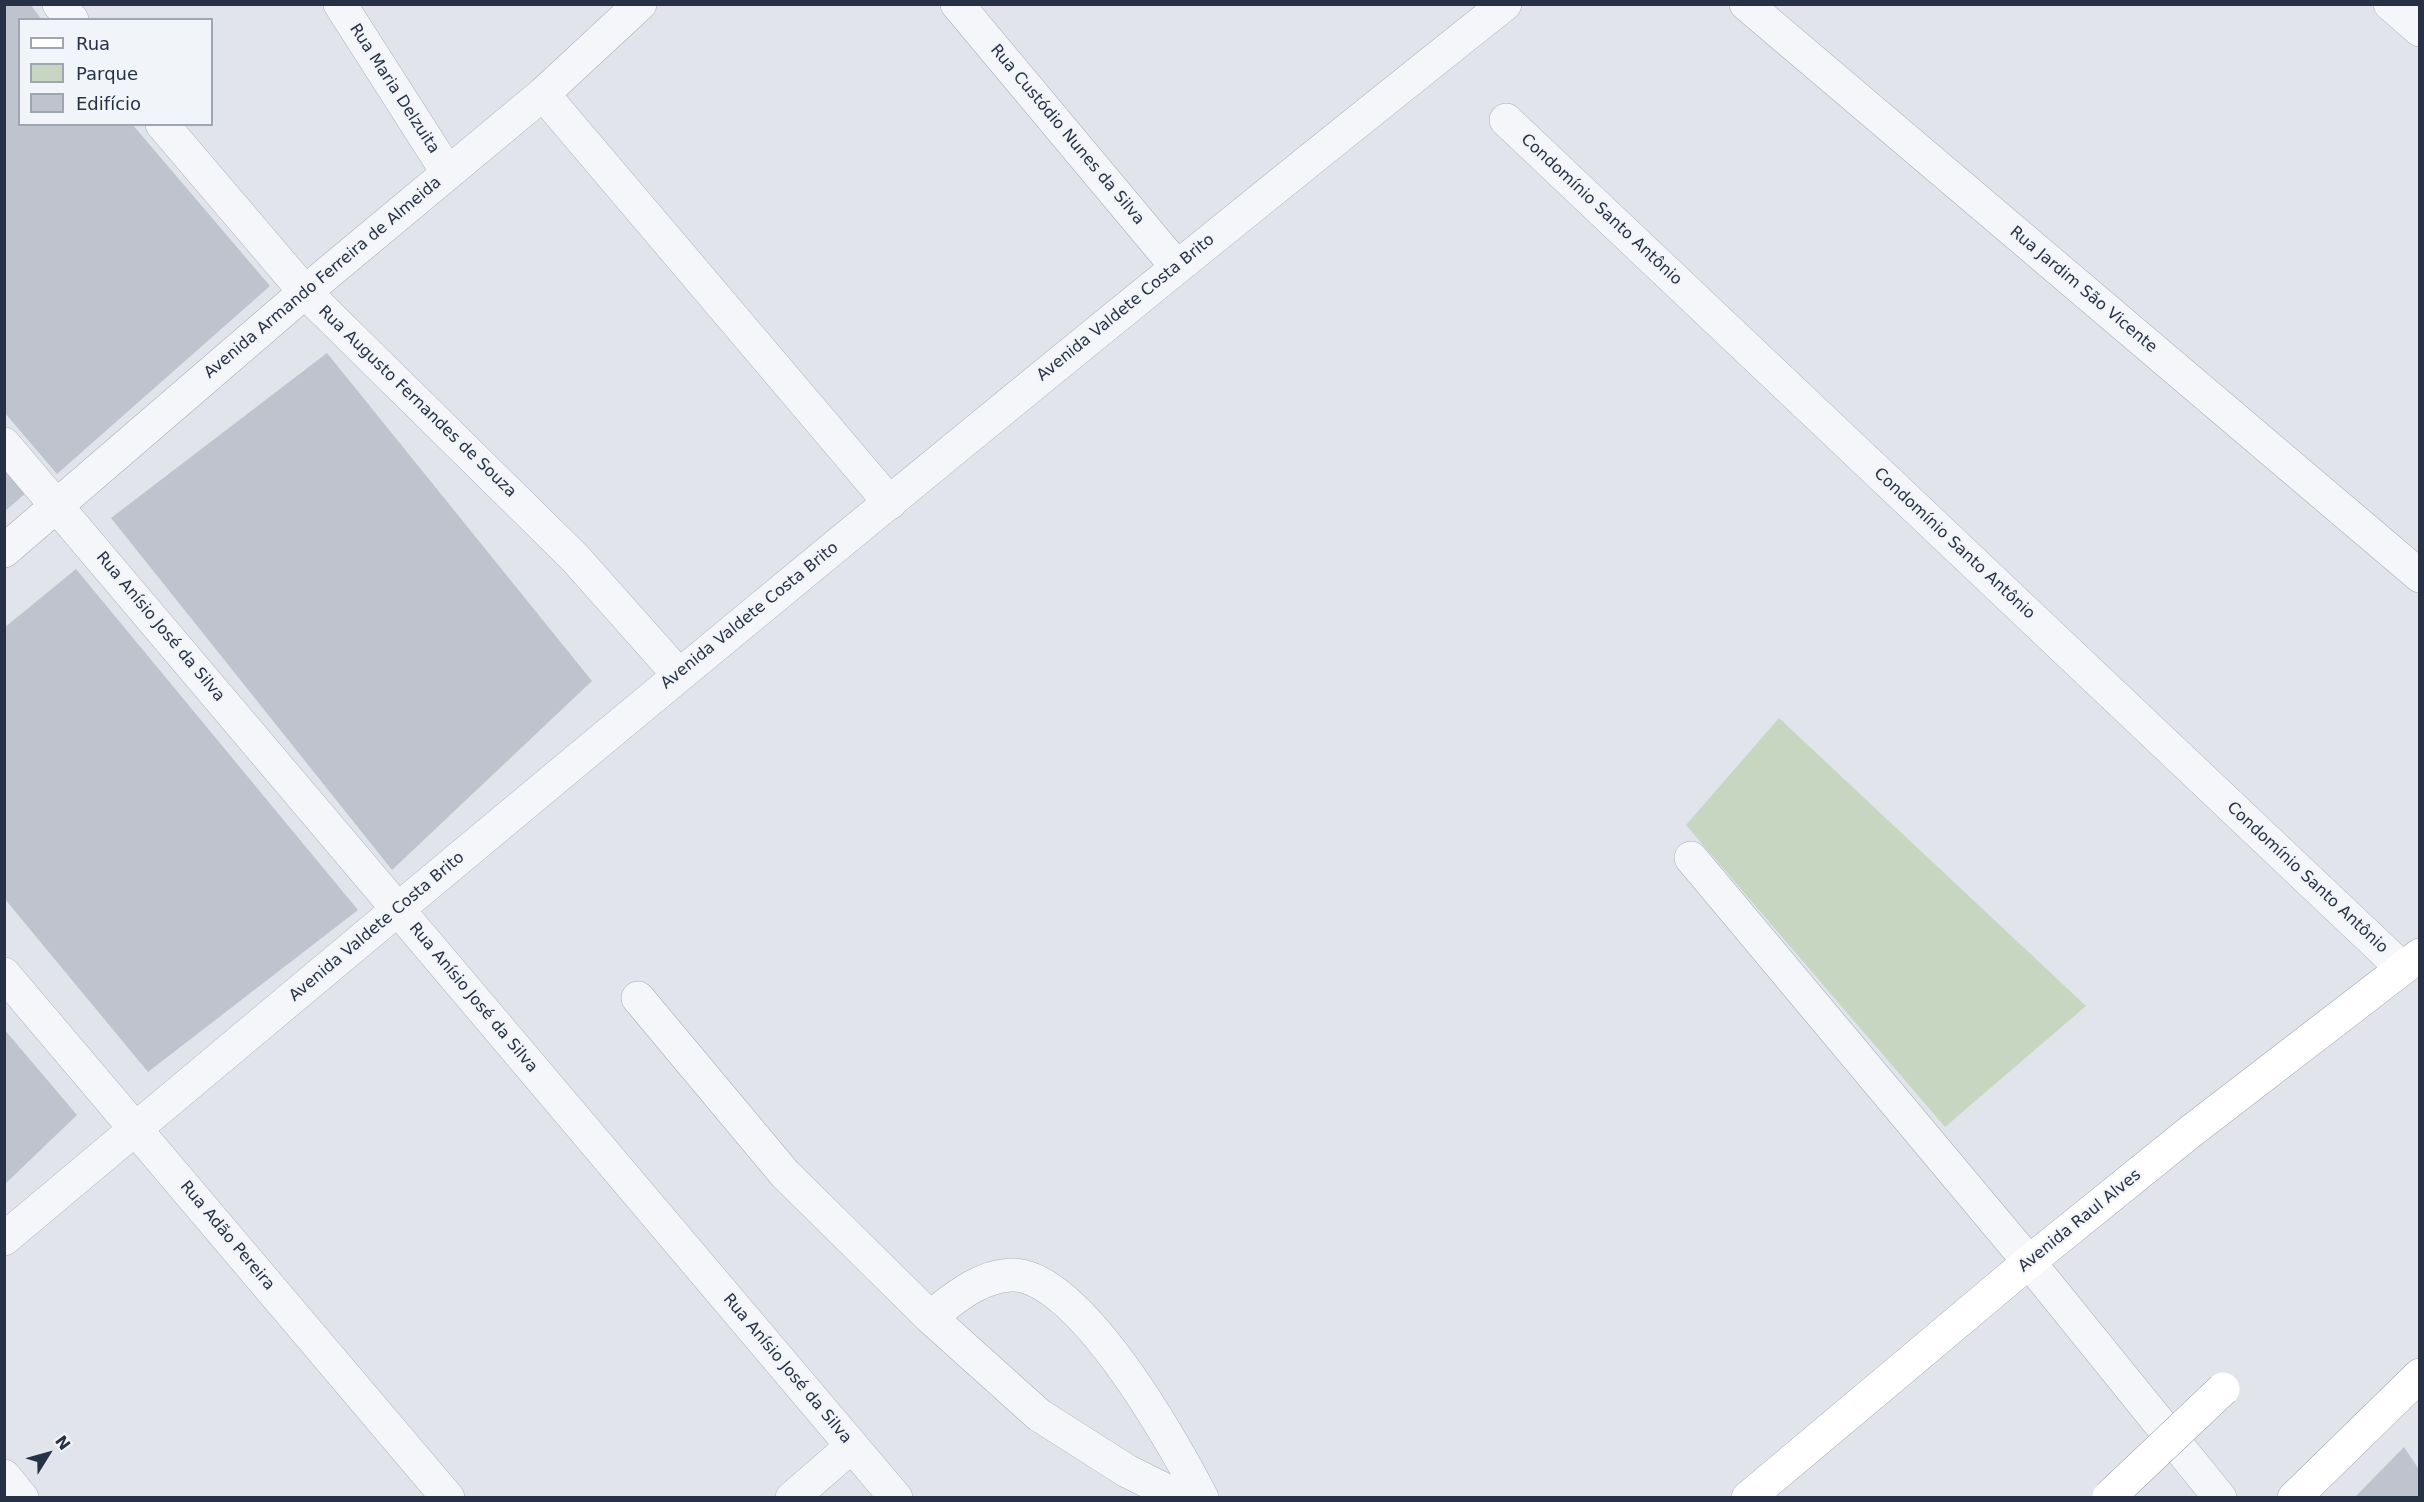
<!DOCTYPE html>
<html>
<head>
<meta charset="utf-8">
<style>
  body { margin:0 }
  #map { position:relative; width:2424px; height:1502px; overflow:hidden; background:#e1e5eb; font-family:"DejaVu Sans",sans-serif }
  canvas { display:block }
  .frame { position:absolute; inset:0; border:6px solid #273145; pointer-events:none }
  .legend { position:absolute; left:18px; top:18px; width:195px; height:108px; box-sizing:border-box; background:#f1f4f8; border:2px solid #a0a6b0; margin:0; padding:8px 10px; list-style:none; font-size:18px; color:#273145 }
  .legend li { display:flex; align-items:center; gap:12px; height:30px }
  .legend b { width:30px; border:2px solid #a0a6b0 }
  .north { position:absolute; left:18px; top:1424px; width:60px; height:60px; -webkit-text-stroke:4px #f1f4f8; paint-order:stroke; rotate:53deg; font-size:16px; font-weight:700; line-height:24px; text-align:center; color:#273145 }
  .north::after { content:''; display:block; margin:auto; width:21px; height:27px; background:#273145; clip-path:polygon(50% 0,100% 100%,50% 72%,0 100%) }
</style>
</head>
<body>
<div id="map">
<canvas width="2424" height="1502"></canvas>
<div class="frame"></div>
<ul class="legend">
<li><b style="height:8px;background:#fff"></b>Rua</li>
<li><b style="height:16px;background:#c6d6c1"></b>Parque</li>
<li><b style="height:16px;background:#bec3ce"></b>Edifício</li>
</ul>
<div class="north">N</div>
</div>
<script>
const ctx = document.querySelector('canvas').getContext('2d');
ctx.lineJoin = 'round';
function fillPath(path, color) { ctx.fillStyle = color; ctx.fill(path, 'evenodd'); }
function stroke(path, color, width, dash) { ctx.strokeStyle = color; ctx.lineWidth = width; ctx.lineCap = dash ? 'butt' : 'round'; ctx.setLineDash(dash || []); ctx.stroke(path); }
function write(font, color, halo, rows, align = 'center') {
  ctx.font = font + ' "DejaVu Sans",sans-serif'; ctx.lineWidth = 4.5; ctx.setLineDash([]); ctx.textBaseline = 'middle'; ctx.strokeStyle = halo; ctx.fillStyle = color; for (const [text, x, y, turn = 0] of rows) {
    ctx.save(); ctx.translate(x, y); ctx.rotate((+turn || 0) * Math.PI / 180); ctx.textAlign = isNaN(turn) ? turn : align; if (halo) ctx.strokeText(text, 0, 0); ctx.fillText(text, 0, 0); ctx.restore();
  }
}
fillPath(new Path2D(`
  M1779,718L2086,1006L1945,1127L1686,825Z`), '#c6d6c1');
fillPath(new Path2D(`
  M4,4H30L42,20H20V124H132L270,286L57,474L4,412Z
  M327,353L592,681L392,870L111,518Z
  M4,452L34,486L4,512Z
  M76,569L358,910L148,1072L4,898V628Z
  M4,1029L77,1115L4,1185Z
  M2404,1447L2420,1471V1498H2354Z`), '#bec3ce');
const minor = new Path2D(`
  M59,4L72,20
  M340,4L448,173
  M957,4L1176,266
  M1746,4L2420,576
  M2390,4L2420,30
  M543,94L890,503
  M1506,120L2402,968
  M162,124L305,292L575,558L678,674
  M4,444L896,1498
  M4,551L305,292L543,94L640,4
  M1691,858L2029,1262L2220,1498
  M4,974L448,1498
  M638,998L785,1174L930,1317L1039,1415L1127,1471L1181,1498
  M4,1239C501,822 998,407 1505,4
  M930,1317C954,1299 978,1277 1010,1275C1077,1270 1175,1445 1202,1498
  M4,1476L22,1498
  M792,1498L852,1446`);
const major = new Path2D(`
  M1748,1498L2029,1262L2190,1132L2420,955
  M2294,1498L2420,1375`);
stroke(minor, '#a9afb9', 34);
stroke(major, '#9fa8b8', 34);
stroke(minor, '#f4f6f9', 33);
stroke(major, '#fff', 33);
const highwayBridge = new Path2D(`
  M2109,1497L2223,1389`);
stroke(highwayBridge, '#8791a3', 34, []);
stroke(highwayBridge, '#fff', 33);
write('16px', '#273145', '#f1f4f8', [
  ["Rua Maria Delzuita",394,89,57],
  ["Rua Custódio Nunes da Silva",1067,135,50],
  ["Condomínio Santo Antônio",1601,210,43],
  ["Avenida Armando Ferreira de Almeida",323,278,-40],
  ["Rua Jardim São Vicente",2083,290,40],
  ["Avenida Valdete Costa Brito",1126,308,-39],
  ["Rua Augusto Fernandes de Souza",417,402,44],
  ["Condomínio Santo Antônio",1954,544,43],
  ["Avenida Valdete Costa Brito",750,616,-39],
  ["Rua Anísio José da Silva",160,627,50],
  ["Condomínio Santo Antônio",2307,878,43],
  ["Avenida Valdete Costa Brito",377,927,-40],
  ["Rua Anísio José da Silva",473,998,50],
  ["Avenida Raul Alves",2080,1221,-39],
  ["Rua Adão Pereira",227,1236,50],
  ["Rua Anísio José da Silva",787,1369,50]
]);
</script>
</body>
</html>
